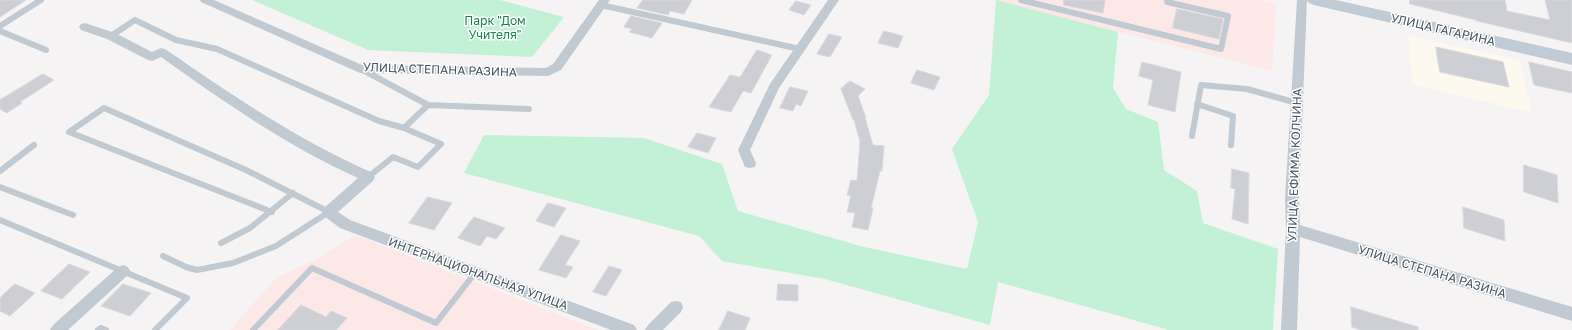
<!DOCTYPE html>
<html>
<head>
<meta charset="utf-8">
<style>
  body { margin:0 }
  canvas { display:block; background:#f5f3f3 }
</style>
</head>
<body>
<canvas width="1572" height="330"></canvas>
<script>
const ctx = document.querySelector('canvas').getContext('2d');
ctx.lineJoin = 'round';
function fillPath(path, color) { ctx.fillStyle = color; ctx.fill(path, 'evenodd'); }
function stroke(path, color, width, dash) { ctx.strokeStyle = color; ctx.lineWidth = width; ctx.lineCap = dash ? 'butt' : 'round'; ctx.setLineDash(dash || []); ctx.stroke(path); }
function write(font, color, halo, rows, align = 'center') {
  ctx.font = font + ' "Golos Text",sans-serif'; ctx.lineWidth = 3; ctx.setLineDash([]); ctx.textBaseline = 'middle'; ctx.strokeStyle = halo; ctx.fillStyle = color; for (const [text, x, y, turn = 0] of rows) {
    ctx.save(); ctx.translate(x, y); ctx.rotate((+turn || 0) * Math.PI / 180); ctx.textAlign = isNaN(turn) ? turn : align; if (halo) ctx.strokeText(text, 0, 0); ctx.fillText(text, 0, 0); ctx.restore();
  }
}
fillPath(new Path2D(`
  M1408,36L1520,60L1532,113L1412,84Z`), '#fdf9ef');
fillPath(new Path2D(`
  M994,0H1261L1276,4L1272,71Z
  M352,237H360L598,330H230L276,278L319,258Z`), '#fce8e6');
fillPath(new Path2D(`
  M252,0H500L564,17L532,57L368,50Z
  M996,0L1118,32L1113,88L1126,109L1158,122L1164,170L1197,191L1203,223L1278,249L1273,330H1169L998,282L990,325L825,279L722,261L699,236L464,173L484,135L644,138L722,164L738,211L864,247L967,269L978,222L952,149L989,95Z`), '#c3f1d5');
const building = new Path2D(`
  M0,0H26L0,17Z
  M643,0H692L684,14L670,11L668,15L637,8Z
  M1064,0H1105L1103,13L1064,5Z
  M1410,0H1505L1507,11L1550,20L1545,0H1572V43L1477,21L1476,20L1410,4Z
  M796,1L811,5L804,15L789,10Z
  M1177,9L1223,19L1219,39L1173,28Z
  M631,16L662,23L652,38L629,32L632,29L624,27Z
  M884,31L903,36L898,48L878,43Z
  M829,34L842,37L830,57L817,54Z
  M1436,47L1503,62L1509,87L1440,72Z
  M757,50L772,55L751,93L743,91L731,112L709,107L730,75L740,77Z
  M1142,62L1181,72L1175,112L1148,105L1153,80L1139,76Z
  M1529,62L1572,72V93L1534,85Z
  M917,70L940,77L934,90L911,83Z
  M43,74L54,80L20,102L22,103L7,113L0,109V100Z
  M850,81L865,89L858,96L866,118H865L873,145L884,146L882,171H880L871,208H873L868,230L852,227L855,213L847,212L851,196L847,195L851,180L857,181L860,141L854,120H853L841,89Z
  M790,87L808,91L801,106L796,104L793,111L780,108Z
  M697,133L716,138L708,153L688,147Z
  M1524,165L1557,175L1558,203L1524,192Z
  M1232,169L1249,173L1248,224L1232,219L1235,189L1231,188Z
  M428,197L452,203L434,230L409,223Z
  M548,203L566,208L554,227L536,221Z
  M1463,207L1504,220L1505,241L1464,228Z
  M474,217L505,228L496,239L487,236L480,246L458,238Z
  M561,235L580,241L565,265L573,267L566,278L539,270Z
  M69,264L90,272L62,299L41,291Z
  M609,266L622,270L606,296L593,292Z
  M15,284L35,293L10,316L0,311V298Z
  M123,284L151,293L130,316L101,306Z
  M778,284L798,285V301L777,300Z
  M301,305L326,317L331,311L347,318L336,330H278Z
  M1351,307L1418,327V330H1360L1352,327Z
  M728,311L750,318L745,330H719Z`);
fillPath(building, '#cdcfd5');
stroke(building, '#d7d9de', 1);
stroke(new Path2D(`
  M1021,0L1221,49L1228,16L1167,2
  M601,5L800,49
  M0,26L41,0
  M0,31L46,50
  M111,36L135,20L176,40L217,49L379,121L404,128L428,105L529,109
  M363,70L428,105
  M1197,104L1233,116L1231,145
  M1192,136L1201,85L1247,89L1297,103
  M0,171L34,145
  M368,177L393,157L418,167L441,144L404,128
  M0,187L73,215
  M0,220L187,298L155,330
  M221,243L250,228L293,193
  M163,256L186,267L197,270L233,263L276,246L329,212L246,170L104,108L69,132L272,212
  M98,330L101,328L106,330
  M253,330L312,268L436,323L475,273`), '#c1cad2', 6);
fillPath(new Path2D(`
  M200,0H214L362,65L546,68L553,64L599,0H610L561,70L548,76L360,73L201,2Z
  M828,0H839L779,88L750,150L756,163L755,167L750,168L745,167L738,150L770,84Z
  M1297,0H1307L1299,199L1300,225L1572,307V321L1300,237L1297,330H1281L1286,229L1285,199Z
  M85,23L115,33L152,52L161,48L165,49C232,95 298,140 373,173L375,177L373,181L338,212L350,220L634,325L637,330H611L340,228L324,216L322,212L324,208L358,178C287,146 224,102 161,57L152,61L148,60L107,39L81,30L79,27L81,24Z
  M123,265L128,267L130,271L128,275L68,330H50L53,325L118,267Z
  M676,301L681,302L683,307L681,312L663,330H645L648,325L671,302Z`), '#c1cad2');
fillPath(new Path2D(`
  M1306,0H1336L1572,53V65L1314,5L1309,3Z`), '#c1cbd6');
write('12px', '#17864f', '#fff', [
  ["Парк \"Дом",495,21],
  ["Учителя\"",495,35]
]);
write('12px', '#4a5661', '#fff', [
  ["УЛИЦА ГАГАРИНА",1443,30,13],
  ["УЛИЦА СТЕПАНА РАЗИНА",440,70,2],
  ["УЛИЦА ЕФИМА КОЛЧИНА",1295,165,-88],
  ["УЛИЦА СТЕПАНА РАЗИНА",1432,272,17],
  ["ИНТЕРНАЦИОНАЛЬНАЯ УЛИЦА",478,274,20]
]);
</script>
</body>
</html>
